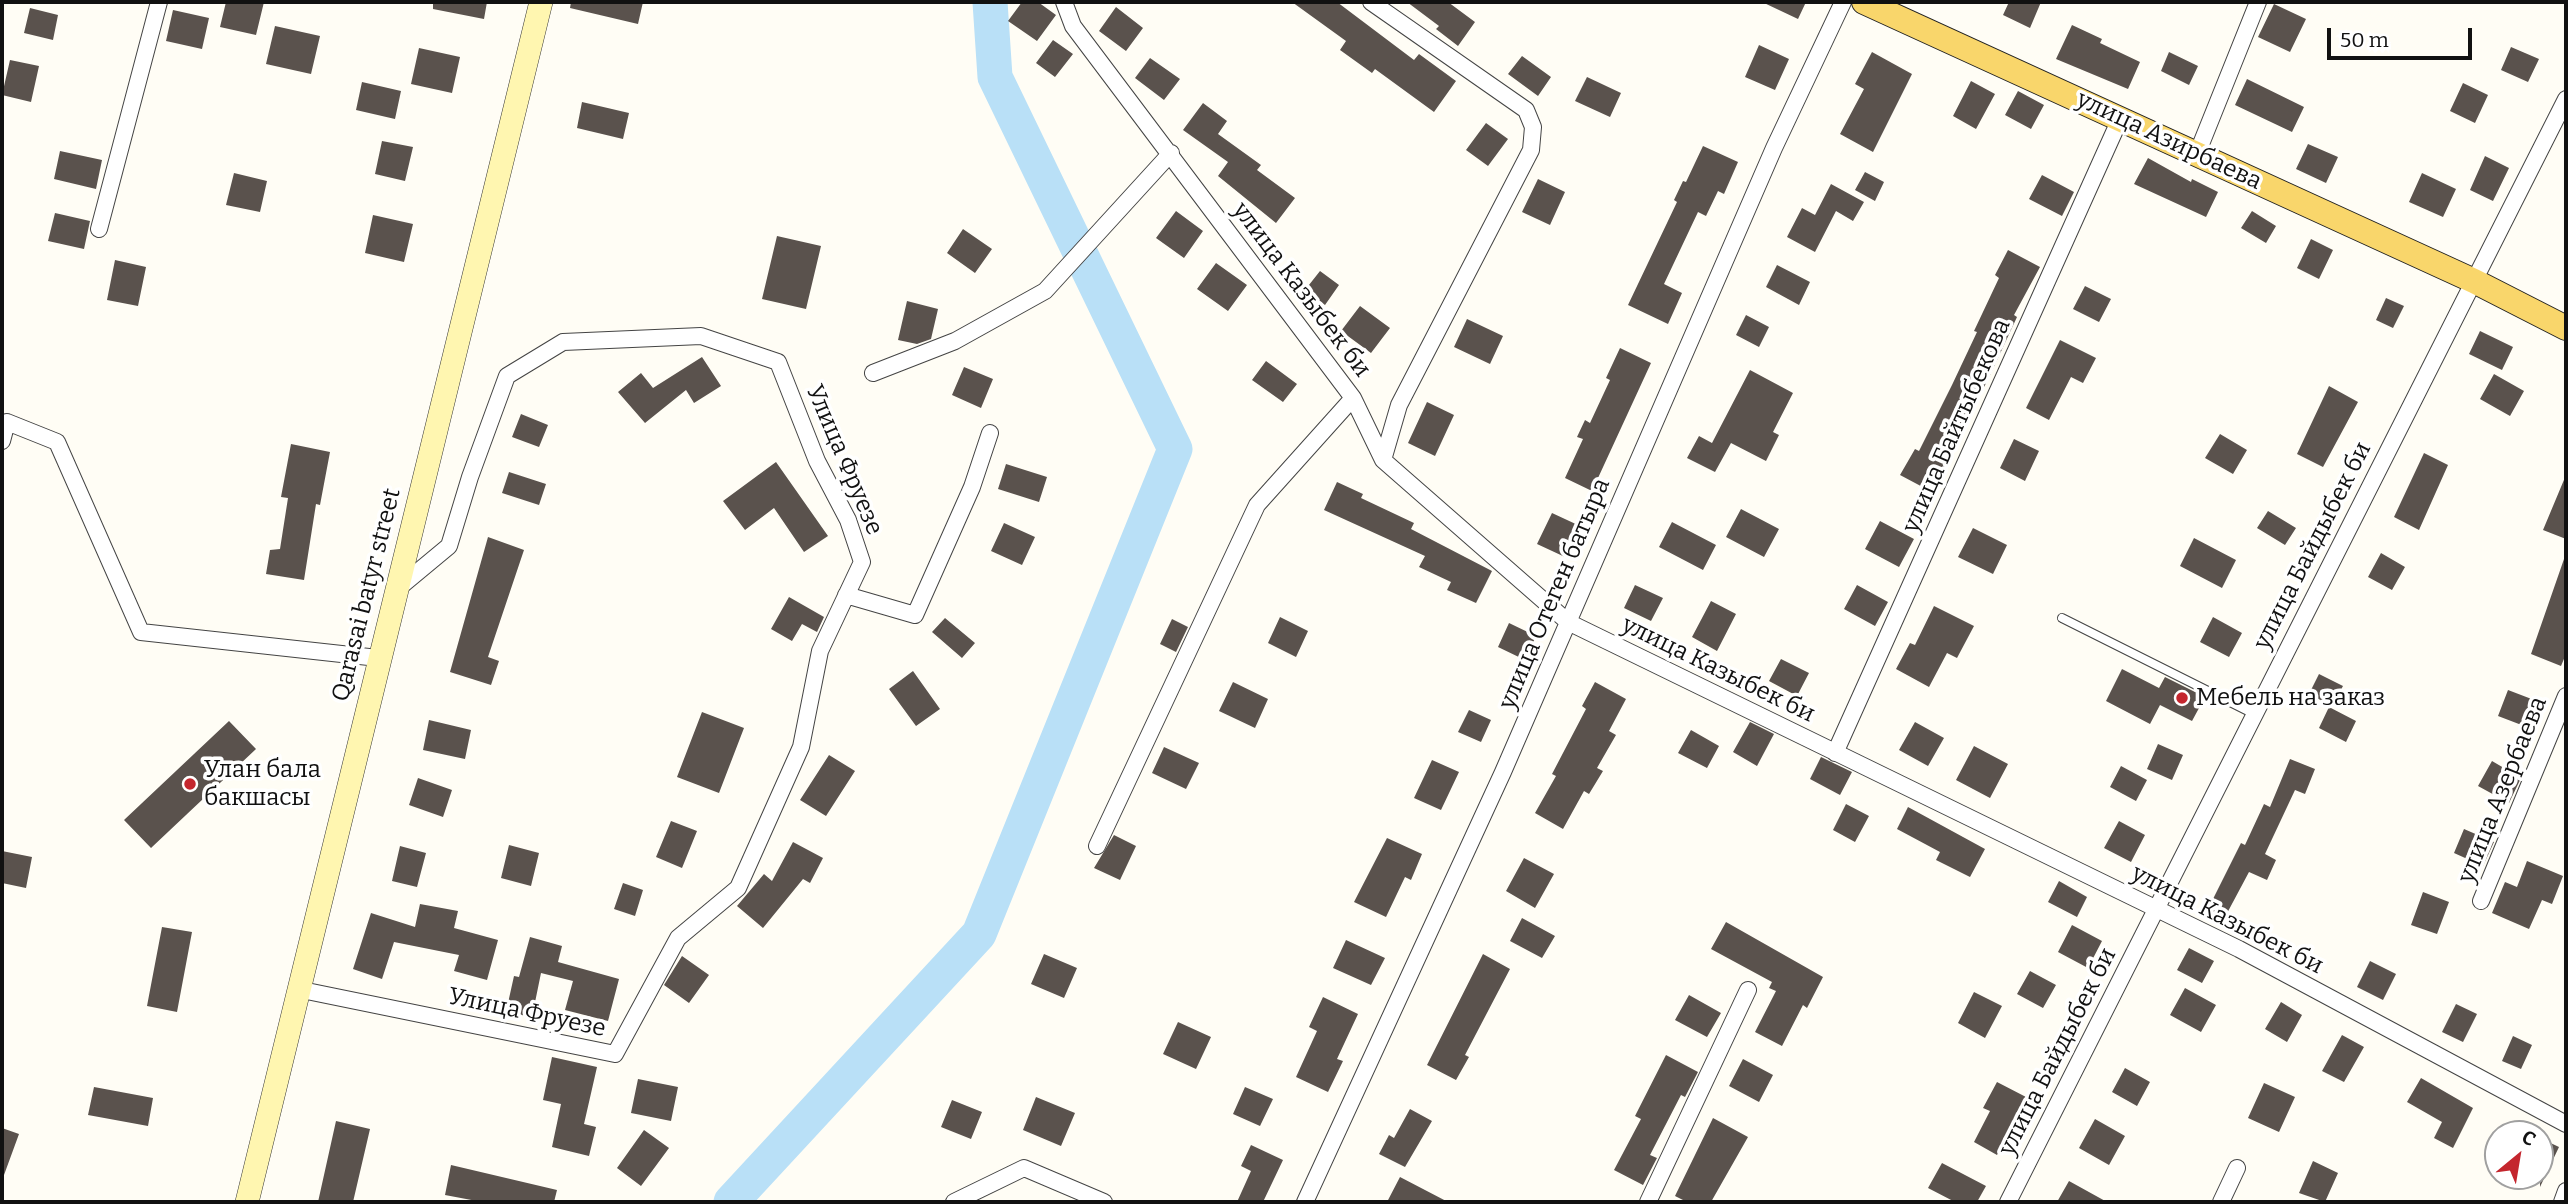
<!DOCTYPE html>
<html>
<head>
<meta charset="utf-8">
<style>
  body { margin:0 }
  #map { position:relative; width:2568px; height:1204px; overflow:hidden; background:#fffdf5; font-family:Bitter,serif }
  canvas { display:block }
  .frame { position:absolute; inset:0; border:4px solid #111; pointer-events:none }
  .north { position:absolute; left:2484px; top:1120px; width:70px; height:70px; box-sizing:border-box; background:#fff; border:2px solid #a0a0a0; border-radius:50%; rotate:30deg; font-size:19px; font-weight:700; line-height:28px; text-align:center; color:#111 }
  .north::after { content:''; display:block; margin:auto; width:24px; height:32px; background:#c4262e; clip-path:polygon(50% 0,100% 100%,50% 72%,0 100%) }
  .scale { position:absolute; left:2327px; top:28px; width:145px; height:32px; box-sizing:border-box; border:4px solid #111; border-top:0; padding-left:9px; font-size:21px; line-height:24px; white-space:nowrap; color:#111; -webkit-text-stroke:5px #fff; paint-order:stroke }
</style>
</head>
<body>
<div id="map">
<canvas width="2568" height="1204"></canvas>
<div class="frame"></div>
<div class="north">С</div>
<div class="scale">50 m</div>
</div>
<script>
const ctx = document.querySelector('canvas').getContext('2d');
ctx.lineJoin = 'round';
function stroke(path, color, width, dash) { ctx.strokeStyle = color; ctx.lineWidth = width; ctx.lineCap = dash ? 'butt' : 'round'; ctx.setLineDash(dash || []); ctx.stroke(path); }
function fillPath(path, color) { ctx.fillStyle = color; ctx.fill(path, 'evenodd'); }
function write(font, color, halo, rows, align = 'center') {
  ctx.font = font + ' Bitter,serif'; ctx.lineWidth = 7; ctx.setLineDash([]); ctx.textBaseline = 'middle'; ctx.strokeStyle = halo; ctx.fillStyle = color; for (const [text, x, y, turn = 0] of rows) {
    ctx.save(); ctx.translate(x, y); ctx.rotate((+turn || 0) * Math.PI / 180); ctx.textAlign = isNaN(turn) ? turn : align; if (halo) ctx.strokeText(text, 0, 0); ctx.fillText(text, 0, 0); ctx.restore();
  }
}
stroke(new Path2D(`
  M731,1202L979,934L1175,449L995,77L990,2`), '#b9e0f7', 35);
fillPath(new Path2D(`
  M226,2H264L256,35L220,27Z
  M433,2H487L484,19L433,9Z
  M571,2H643L638,24L570,8Z
  M1022,2H1038L1056,15L1037,41L1008,21Z
  M1292,2H1337L1414,60L1419,54L1456,81L1434,112L1375,69L1372,73L1340,50L1346,41Z
  M1407,2H1448L1475,22L1458,46L1436,29L1439,26Z
  M1762,2H1806L1798,19Z
  M2009,2H2041L2030,28L2003,15Z
  M2274,4L2306,19L2290,52L2258,37Z
  M1116,7L1143,28L1126,51L1099,31Z
  M30,8L58,15L53,40L24,33Z
  M173,10L209,18L202,49L166,41Z
  M2072,25L2102,39L2100,43L2140,62L2128,89L2056,59Z
  M275,26L320,36L311,74L266,64Z
  M1053,40L1073,54L1055,77L1036,63Z
  M1759,45L1789,59L1775,90L1745,77Z
  M2511,47L2539,59L2528,82L2501,70Z
  M419,48L460,57L452,93L411,84Z
  M1872,52L1912,74L1873,152L1840,134L1864,89L1855,84Z
  M2169,52L2198,66L2189,85L2161,71Z
  M1522,56L1551,77L1538,96L1508,74Z
  M1150,58L1180,79L1164,100L1135,78Z
  M10,60L39,66L31,102L2,95Z
  M1587,77L1621,93L1610,117L1575,101Z
  M2247,79L2304,107L2292,132L2235,105Z
  M1971,81L1995,94L1976,129L1953,116Z
  M362,82L401,91L395,119L356,110Z
  M2463,83L2488,95L2475,123L2450,111Z
  M2018,91L2044,105L2031,129L2005,115Z
  M582,102L629,113L623,139L577,128Z
  M1203,103L1227,121L1218,134L1261,165L1257,170L1295,198L1276,223L1218,176L1228,162L1183,130Z
  M1486,123L1508,139L1488,166L1466,150Z
  M382,141L413,147L405,181L375,174Z
  M2308,144L2338,157L2326,183L2296,169Z
  M1703,146L1738,162L1724,194L1718,191L1706,216L1698,212L1664,284L1682,293L1668,324L1628,305L1677,202L1674,200L1683,181L1686,182Z
  M60,151L102,160L96,189L54,179Z
  M2485,156L2509,168L2493,201L2470,190Z
  M2148,158L2191,182L2192,179L2218,192L2206,217L2134,184Z
  M1865,172L1884,182L1875,201L1855,190Z
  M234,173L267,181L260,212L226,205Z
  M2422,173L2456,189L2443,217L2409,202Z
  M2042,175L2074,192L2062,216L2029,199Z
  M1538,179L1565,192L1550,225L1522,212Z
  M1831,184L1864,202L1853,221L1836,211L1815,252L1787,237L1802,208L1815,215Z
  M1176,211L1203,231L1184,258L1156,238Z
  M2252,211L2276,226L2266,243L2241,228Z
  M55,213L90,221L84,249L48,241Z
  M373,215L413,224L404,262L365,253Z
  M963,229L992,249L975,273L947,253Z
  M777,236L821,246L806,309L762,299Z
  M2311,239L2333,250L2319,279L2297,268Z
  M2008,250L2040,267L2014,315L2017,317L1992,371L1932,492L1900,475L1915,449L1919,451L1952,385L1977,332L1974,331L1999,278L1995,275Z
  M115,260L146,267L138,306L107,300Z
  M1216,263L1247,285L1228,311L1197,289Z
  M1777,265L1810,282L1799,305L1766,287Z
  M1320,271L1339,285L1325,305L1305,290Z
  M2085,286L2111,299L2099,322L2073,309Z
  M2386,298L2404,306L2393,328L2376,320Z
  M907,301L938,309L931,339L917,344L898,340Z
  M1360,306L1390,328L1371,353L1341,331Z
  M1746,315L1769,327L1759,347L1736,335Z
  M1467,319L1503,336L1490,364L1454,347Z
  M2480,331L2513,347L2502,370L2469,354Z
  M2060,340L2096,358L2083,383L2071,377L2049,420L2026,408Z
  M1620,348L1651,363L1592,491L1565,478L1583,439L1577,437L1585,420L1590,423L1610,380L1606,378Z
  M702,357L721,386L694,403L686,390L645,423L618,392L641,373L653,388Z
  M1266,361L1297,384L1283,402L1252,380Z
  M964,367L993,379L981,408L952,395Z
  M1750,370L1793,393L1773,432L1779,435L1766,461L1731,443L1715,472L1687,458L1699,436L1712,443Z
  M2494,374L2524,391L2510,416L2480,399Z
  M2329,386L2358,402L2323,467L2297,454Z
  M1427,402L1454,415L1435,456L1408,443Z
  M521,414L548,425L539,447L512,437Z
  M2220,434L2247,450L2233,474L2205,458Z
  M2014,439L2039,451L2025,481L2000,468Z
  M291,444L330,452L320,505L316,504L304,580L266,574L270,550L280,549L288,498L281,497Z
  M2424,453L2448,465L2419,530L2394,517Z
  M776,462L828,536L804,552L774,508L745,530L723,501Z
  M1006,464L1047,477L1039,502L998,489Z
  M509,472L546,484L539,505L502,493Z
  M2566,475V539L2543,530Z
  M1337,482L1363,494L1361,498L1414,523L1411,529L1492,571L1476,603L1447,590L1451,582L1419,567L1425,556L1324,510Z
  M1741,509L1779,529L1764,557L1726,537Z
  M2268,511L2296,528L2285,545L2257,528Z
  M1552,513L1580,526L1565,557L1537,544Z
  M1880,521L1914,539L1899,567L1865,549Z
  M1672,522L1716,545L1703,570L1659,547Z
  M1004,523L1035,537L1022,565L991,551Z
  M1973,528L2007,545L1993,574L1958,557Z
  M488,537L524,550L488,657L499,661L491,685L450,672Z
  M2194,538L2236,560L2222,588L2180,566Z
  M2381,553L2405,567L2392,590L2368,577Z
  M2564,559H2566V654L2561,666L2531,654Z
  M1635,585L1663,598L1651,621L1624,608Z
  M1857,585L1888,602L1875,626L1844,609Z
  M789,597L824,617L817,632L802,624L792,641L771,629Z
  M1711,601L1736,614L1717,651L1692,637Z
  M1934,606L1974,626L1957,658L1947,653L1929,687L1896,669L1910,643L1915,645Z
  M1280,617L1308,631L1296,657L1268,643Z
  M2213,617L2242,633L2229,657L2200,642Z
  M945,618L975,643L962,658L932,632Z
  M1172,619L1188,627L1176,652L1160,644Z
  M1509,623L1536,636L1525,660L1498,647Z
  M1781,659L1809,673L1797,696L1769,681Z
  M2122,669L2159,688L2165,677L2205,697L2192,721L2160,705L2150,724L2106,701Z
  M913,671L940,709L916,726L889,689Z
  M2319,674L2343,686L2332,706L2309,694Z
  M1233,682L1268,699L1255,728L1219,711Z
  M1595,682L1626,699L1609,731L1616,735L1597,768L1603,771L1589,794L1584,791L1563,829L1535,813L1556,776L1552,774L1586,709L1582,706Z
  M2508,690L2542,703L2532,729L2498,716Z
  M2329,707L2356,721L2346,742L2319,728Z
  M1469,710L1491,720L1481,742L1458,732Z
  M702,712L744,728L719,793L677,777Z
  M429,720L471,730L465,759L423,750Z
  M229,721L256,749L151,848L124,820Z
  M1750,722L1774,734L1757,766L1733,752Z
  M1915,722L1944,738L1928,766L1899,750Z
  M1691,730L1719,746L1707,768L1678,753Z
  M2158,744L2183,755L2172,780L2147,769Z
  M1974,746L2008,764L1990,798L1956,780Z
  M1164,747L1199,763L1186,789L1152,773Z
  M829,755L855,771L826,816L800,800Z
  M1821,757L1852,772L1840,795L1810,779Z
  M2290,759L2315,769L2305,794L2295,790L2265,854L2276,860L2267,880L2249,872L2225,917L2208,909L2241,843L2245,845L2264,804L2270,807Z
  M1432,760L1459,772L1441,810L1414,798Z
  M2492,761L2521,778L2509,803L2478,786Z
  M2121,766L2147,780L2136,801L2110,787Z
  M418,778L452,790L443,817L409,805Z
  M1846,804L1869,816L1855,842L1833,830Z
  M1908,807L1985,849L1970,877L1936,860L1940,852L1897,829Z
  M671,821L697,831L682,868L656,857Z
  M2119,821L2145,835L2131,862L2104,848Z
  M2464,829L2494,842L2483,866L2454,853Z
  M1114,835L1136,846L1120,880L1094,868Z
  M1387,838L1422,854L1411,880L1405,877L1386,917L1354,902Z
  M793,842L823,858L810,883L803,879L763,928L737,906L764,874L772,881Z
  M509,845L539,853L531,886L501,878Z
  M400,846L426,853L417,887L392,881Z
  M2,851L32,857L26,888L2,883Z
  M1524,858L1554,874L1535,908L1506,891Z
  M2527,861L2563,876L2552,904L2542,900L2529,929L2492,913L2505,882L2517,887Z
  M2059,881L2087,897L2077,917L2048,902Z
  M623,883L643,890L635,916L614,909Z
  M2423,892L2449,902L2437,934L2411,925Z
  M420,904L458,911L454,928L498,940L487,980L454,971L459,955L394,942L382,979L353,969L371,913L415,927Z
  M1522,918L1555,936L1542,958L1510,941Z
  M1726,922L1823,977L1807,1008L1803,1005L1782,1046L1755,1032L1776,991L1769,988L1772,982L1711,949Z
  M2072,925L2102,941L2088,968L2058,952Z
  M162,927L192,932L177,1012L147,1006Z
  M530,937L562,946L558,962L619,979L608,1021L565,1010L573,981L541,973L532,1017L506,1012L514,976L519,977Z
  M1346,940L1385,958L1371,985L1333,968Z
  M2189,948L2214,961L2202,983L2177,970Z
  M1044,954L1077,968L1064,998L1031,984Z
  M1483,954L1510,969L1465,1055L1469,1057L1456,1080L1427,1065Z
  M682,956L709,975L689,1003L664,985Z
  M2370,961L2396,974L2383,1000L2357,987Z
  M2030,971L2056,985L2043,1008L2017,994Z
  M2185,988L2216,1005L2201,1032L2170,1015Z
  M1974,992L2002,1006L1985,1038L1958,1023Z
  M1689,995L1721,1013L1707,1037L1675,1020Z
  M1323,997L1358,1014L1337,1059L1343,1061L1328,1092L1296,1077L1317,1031L1309,1027Z
  M2281,1002L2302,1015L2287,1042L2265,1029Z
  M2456,1004L2477,1014L2463,1042L2442,1032Z
  M1178,1022L1211,1037L1196,1069L1163,1054Z
  M2342,1035L2364,1047L2344,1082L2322,1071Z
  M2513,1036L2532,1045L2521,1069L2502,1061Z
  M1666,1055L1698,1072L1685,1097L1681,1095L1650,1155L1657,1158L1643,1185L1614,1170L1641,1119L1635,1116Z
  M552,1057L597,1067L584,1124L596,1127L589,1156L552,1147L561,1104L543,1100Z
  M1743,1059L1773,1075L1759,1102L1729,1086Z
  M2125,1068L2150,1082L2137,1106L2112,1092Z
  M2421,1078L2473,1108L2453,1148L2434,1138L2442,1122L2407,1102Z
  M638,1079L678,1087L671,1121L631,1113Z
  M1997,1082L2026,1097L1997,1155L1974,1142L1990,1111L1983,1108Z
  M2264,1083L2295,1097L2279,1132L2248,1118Z
  M94,1087L153,1098L148,1126L88,1115Z
  M1245,1087L1273,1099L1260,1126L1233,1114Z
  M1036,1097L1075,1113L1061,1146L1023,1130Z
  M952,1100L982,1112L971,1139L941,1127Z
  M1410,1109L1432,1121L1405,1167L1379,1154L1389,1135L1394,1138Z
  M1713,1118L1748,1137L1711,1202H1687L1675,1196Z
  M2095,1119L2125,1136L2109,1165L2079,1148Z
  M336,1121L370,1129L353,1202H318Z
  M2,1128L19,1134L4,1175H2Z
  M644,1130L669,1148L641,1186L617,1168Z
  M2540,1138L2559,1147L2540,1187Z
  M1251,1145L1283,1160L1263,1202H1237L1251,1171L1241,1166Z
  M2313,1161L2338,1173L2325,1202L2299,1193Z
  M1942,1163L1986,1186L1977,1202H1955L1928,1188Z
  M451,1165L557,1190L554,1202H482L445,1195Z
  M1400,1177L1448,1202H1387Z
  M2069,1181L2107,1202H2057Z`), '#5a524d');
const lane = new Path2D(`
  M2062,618L2254,714`);
const street = new Path2D(`
  M1064,2L1073,26L1353,398L1383,460L1568,622L2239,949L2566,1124
  M1371,2L1526,110L1533,127L1531,150L1399,405L1383,460
  M2197,154L2258,2
  M99,229L159,2
  M873,373L955,341L1045,291L1171,153
  M2,441L7,422L57,442L141,632L378,658
  M846,595L915,615L972,487L990,433
  M1835,753L2120,119
  M1097,846L1257,505L1353,398
  M2481,901L2566,696
  M297,989L615,1054L678,938L738,888L801,747L820,651L862,562L848,520L817,461L778,362L701,336L563,342L507,376L470,477L449,546L396,590
  M954,1202L1024,1168L1104,1202
  M1305,1202L1503,772L1774,148L1843,2
  M1648,1202L1748,990
  M2008,1202L2566,99
  M2221,1202L2237,1168
  M2562,1202L2566,1191`);
const secondary = new Path2D(`
  M247,1202L541,2`);
const primary = new Path2D(`
  M1864,2L2474,281L2566,328`);
stroke(lane, '#444', 10);
stroke(street, '#444', 18);
stroke(secondary, '#333', 24);
stroke(primary, '#222', 26);
stroke(lane, '#fff', 8);
stroke(street, '#fff', 16);
stroke(secondary, '#fff6b0', 23);
stroke(primary, '#f9d66b', 24);
for (const [x, y, r, color] of [
  [2182,698,7,"#c4262e"],
  [190,784,7,"#c4262e"]
]) { const dot = new Path2D(); dot.arc(x, y, r, 0, 2 * Math.PI); ctx.fillStyle = color; ctx.fill(dot); stroke(dot, '#fff', 2.5); }
write('24px', '#111', '#fff', [
  ["улица Азирбаева",2169,141,25],
  ["улица Казыбек би",1301,290,53],
  ["улица Байтыбекова",1957,426,-66],
  ["Улица Фруезе",844,460,67],
  ["улица Байдыбек би",2313,546,-63],
  ["улица Отеген батыра",1555,594,-67],
  ["Qarasai batyr street",367,595,-76],
  ["улица Казыбек би",1718,670,26],
  ["улица Азербаева",2503,790,-68],
  ["улица Казыбек би",2227,920,27],
  ["Улица Фруезе",527,1013,12],
  ["улица Байдыбек би",2058,1052,-63]
]);
write('24px', '#111', '#fff', [
  ["Мебель на заказ",2196,698],
  ["Улан бала",204,770],
  ["бакшасы",204,798]
], 'left');
</script>
</body>
</html>
